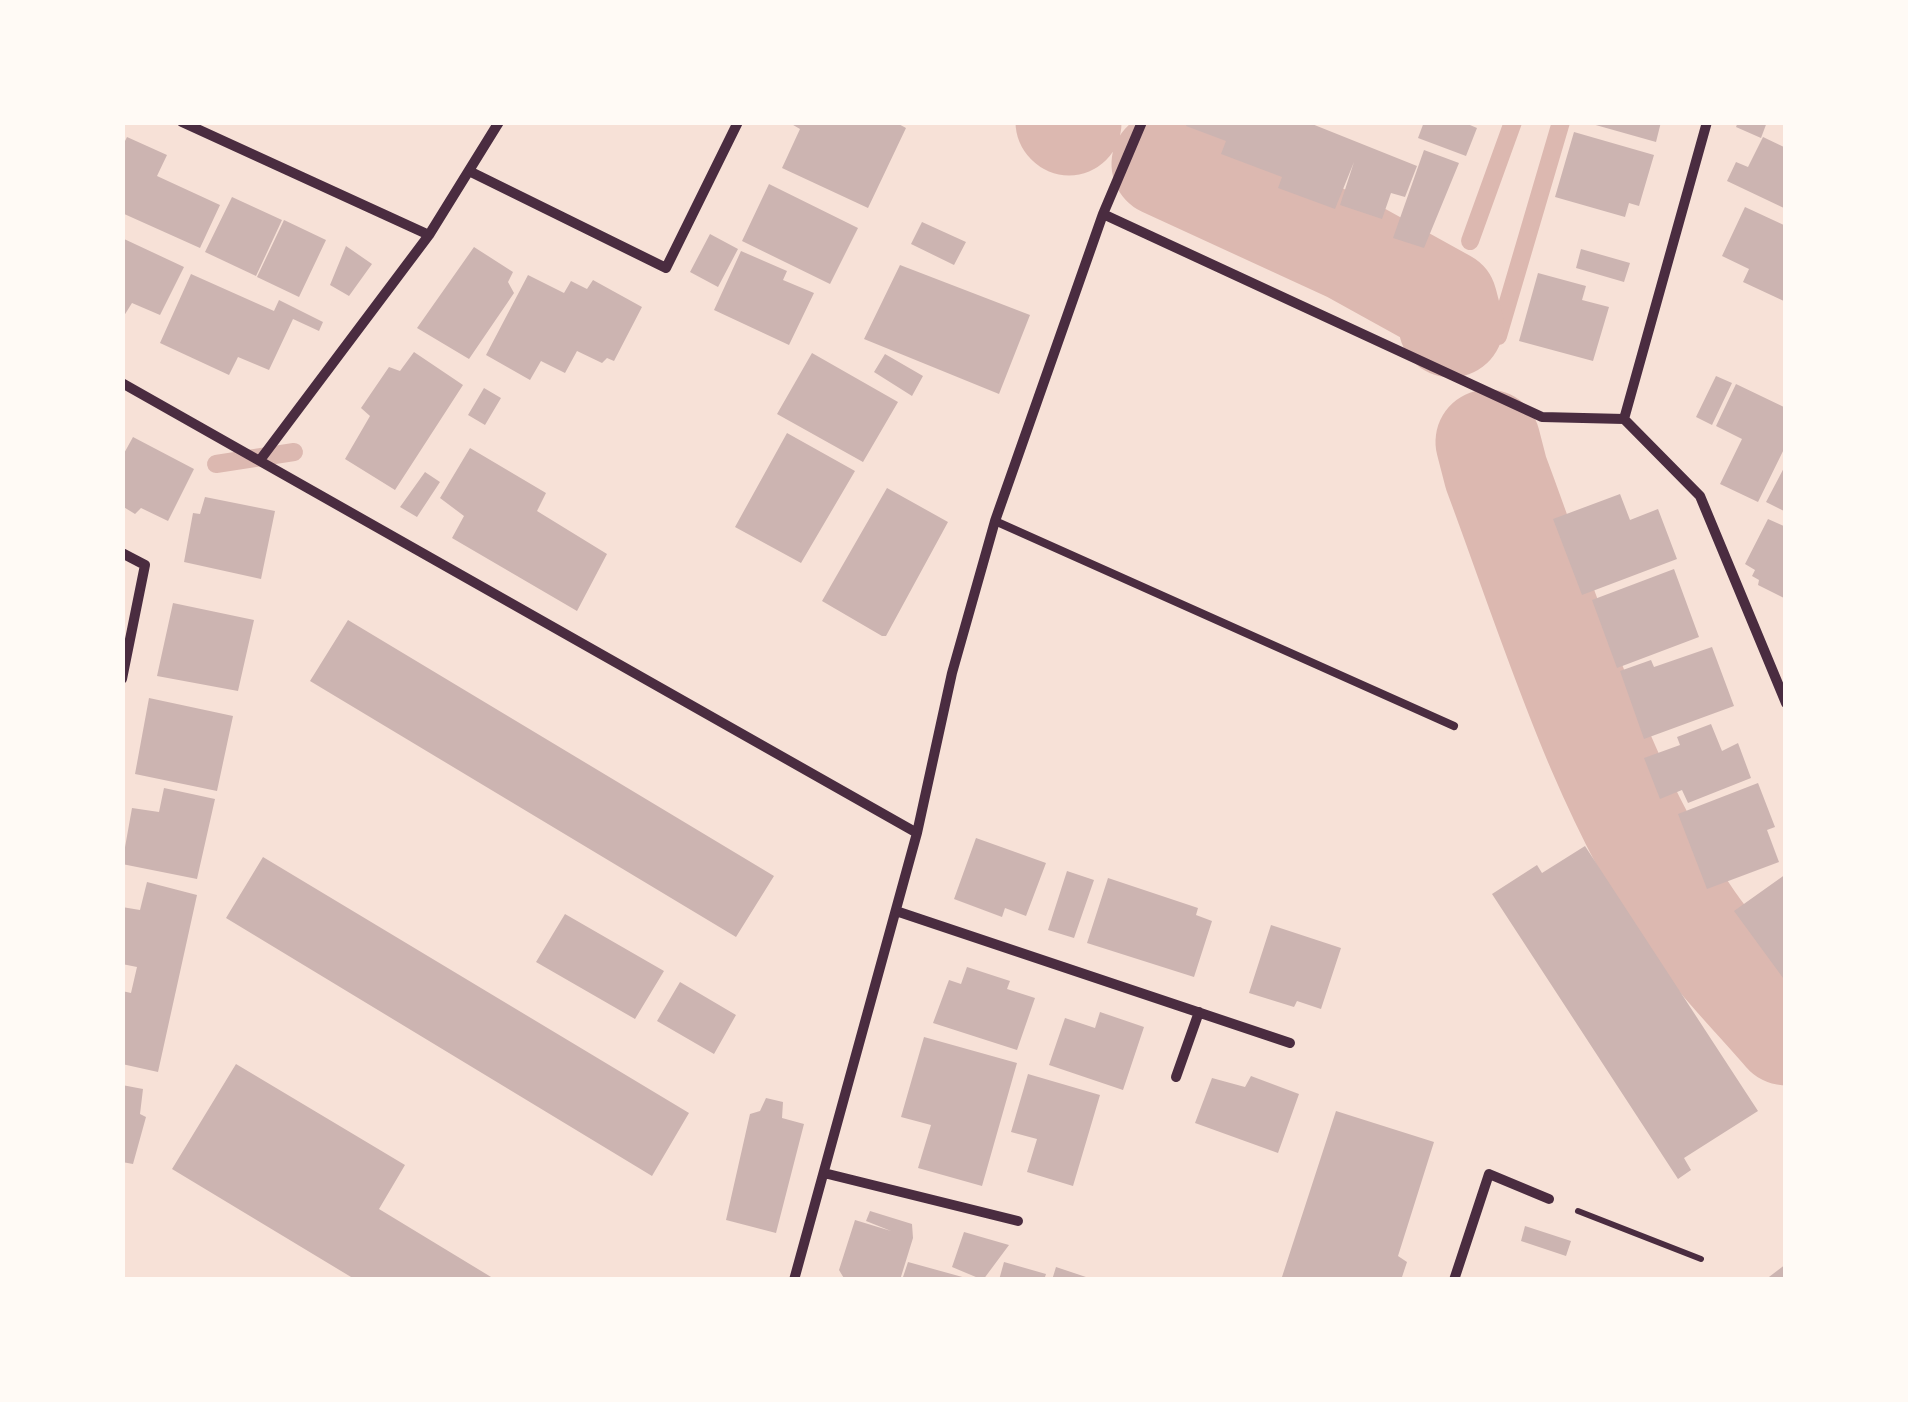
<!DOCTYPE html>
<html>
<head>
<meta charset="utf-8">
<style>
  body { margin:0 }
  #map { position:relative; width:1908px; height:1402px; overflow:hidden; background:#f7e1d7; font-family:"Exo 2",sans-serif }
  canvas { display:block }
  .frame { position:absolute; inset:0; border:125px solid #fffaf5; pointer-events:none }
</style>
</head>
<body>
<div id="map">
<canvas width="1908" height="1402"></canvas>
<div class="frame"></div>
</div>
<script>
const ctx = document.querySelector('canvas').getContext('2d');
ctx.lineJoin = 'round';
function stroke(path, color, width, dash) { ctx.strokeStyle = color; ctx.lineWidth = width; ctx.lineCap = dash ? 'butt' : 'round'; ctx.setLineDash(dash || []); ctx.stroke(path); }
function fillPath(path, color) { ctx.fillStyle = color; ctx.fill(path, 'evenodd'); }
stroke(new Path2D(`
  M1470,241L1513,122
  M1451,325L1471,337L1498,336L1561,122
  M216,464L294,452`), '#dcb8b0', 18);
stroke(new Path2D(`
  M1068,122L1069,123
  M1164,164L1351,250L1445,302L1451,325
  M1488,442L1496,473C1551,620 1602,792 1692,922C1719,961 1755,997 1786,1033`), '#dcb8b0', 105);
fillPath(new Path2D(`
  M788,122H895L906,128L868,208L782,168L800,129Z
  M1187,122H1307L1417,166L1405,197L1391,193L1382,219L1340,205L1354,162L1335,209L1278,188L1282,177L1221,154L1226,141L1186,126Z
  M1424,122H1463L1477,128L1466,156L1418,138Z
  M1585,122H1661L1656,142Z
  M1738,122H1767L1761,138L1736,127Z
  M1574,132L1654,155L1639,206L1629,203L1625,217L1555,197Z
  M127,137L167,155L157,176L220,205L200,248L122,213V147Z
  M1763,137L1786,148V209L1727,181L1736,162L1748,167Z
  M1424,150L1459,163L1424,248L1393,238Z
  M769,184L858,228L830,284L742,241Z
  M232,197L282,220L256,276L205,252Z
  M1745,207L1786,226V302L1743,282L1749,269L1722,256Z
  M284,220L326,240L299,297L257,277Z
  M922,222L966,242L954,265L911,244Z
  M710,234L738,249L718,287L690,272Z
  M122,238L184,267L160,315L132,303L122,319Z
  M346,246L372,264L349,296L330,285Z
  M474,247L513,272L508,282L514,293L469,359L417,328Z
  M1581,249L1630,263L1624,282L1576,268Z
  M741,251L787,271L783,280L814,293L789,345L714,310Z
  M900,265L1030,315L999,394L864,339Z
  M1538,273L1586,286L1582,300L1609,307L1593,361L1519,341Z
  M191,274L274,311L279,300L323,322L319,331L293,319L269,370L238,357L229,375L160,343Z
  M528,275L564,293L571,281L587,289L593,280L642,307L614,361L607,358L602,363L577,351L565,373L541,361L530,380L486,355Z
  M414,352L463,385L395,490L345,459L370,416L361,408L389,367L400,371Z
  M812,353L898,402L863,462L777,414Z
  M885,354L923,376L912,396L874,372Z
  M1716,376L1732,383L1712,425L1696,417Z
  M1736,384L1786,408V445L1758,502L1720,484L1742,439L1716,426Z
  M484,388L501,398L485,425L468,415Z
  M787,433L855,471L801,563L735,527Z
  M133,437L194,469L168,521L141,508L135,514L122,506V457Z
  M470,448L546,493L537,511L607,554L577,611L452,538L464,516L440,498Z
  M1786,464V512L1766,502Z
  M425,472L440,482L417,517L400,507Z
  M887,488L948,522L886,636H882L822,601Z
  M1620,494L1630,520L1658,509L1677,559L1582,595L1553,519Z
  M205,497L275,511L261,579L184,562L193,513L200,514Z
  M1768,519L1786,527V599L1758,585L1759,580L1752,576L1755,570L1745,564Z
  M1674,569L1699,637L1617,668L1592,600Z
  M173,603L254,620L238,691L157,676Z
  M348,620L774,876L736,937L310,681Z
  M1712,647L1734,706L1644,739L1620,671L1651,660L1654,667Z
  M149,698L233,716L217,791L135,774Z
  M1711,724L1722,751L1738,743L1751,778L1688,803L1682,790L1660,799L1644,758L1680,745L1677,737Z
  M1758,783L1775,827L1767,830L1779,862L1707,889L1678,814Z
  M164,788L215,799L197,879L122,864L132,808L159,812Z
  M976,838L1046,863L1026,916L1005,908L1002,917L954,899Z
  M1585,846L1758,1111L1684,1158L1691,1170L1678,1179L1492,894L1537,865L1542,873Z
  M263,857L689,1113L652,1176L226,918Z
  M1067,871L1094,880L1074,938L1048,930Z
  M1786,874V982L1734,911Z
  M1108,878L1198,908L1196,915L1212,921L1194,977L1087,943Z
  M147,882L197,895L158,1072L122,1064V991L131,993L137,967L122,964V907L140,910Z
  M565,914L664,971L635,1019L536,962Z
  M1271,925L1341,948L1321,1009L1297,1001L1294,1007L1249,993Z
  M967,967L1010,981L1007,989L1035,998L1017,1050L933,1023L949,980L961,984Z
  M680,982L736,1015L714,1054L657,1021Z
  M1100,1012L1144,1027L1123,1090L1049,1065L1065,1018L1095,1028Z
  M924,1037L1017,1063L982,1186L918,1168L931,1125L901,1117Z
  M236,1064L405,1165L379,1209L496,1280H356L172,1169Z
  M1028,1074L1100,1095L1073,1186L1027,1172L1037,1139L1011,1132Z
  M1251,1076L1299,1094L1278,1153L1195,1123L1212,1078L1245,1087Z
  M122,1085L143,1089L140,1114L146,1117L133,1164L122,1162Z
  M766,1098L783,1102L782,1118L804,1124L776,1233L726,1220L750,1114L760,1111Z
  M1336,1111L1434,1142L1398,1256L1407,1262L1401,1280H1281Z
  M870,1211L912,1224L913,1238L900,1280H845L839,1270L855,1220L891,1231L866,1221Z
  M1525,1226L1571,1241L1566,1256L1521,1241Z
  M964,1232L1009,1245L983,1280L952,1267Z
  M908,1262L966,1278V1280H902Z
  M1004,1262L1046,1274L1044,1280H999Z
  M1786,1264V1280H1765Z
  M1056,1267L1092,1279L1091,1280H1052Z`), '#ccb4b1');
stroke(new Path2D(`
  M1578,1211L1701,1259`), '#4a2c40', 6);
stroke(new Path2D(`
  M995,521L1454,726`), '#4a2c40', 8);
stroke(new Path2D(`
  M182,122L429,235
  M469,171L666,268L738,122
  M1103,214L1542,417L1624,419L1700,496L1786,703
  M122,383L917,833
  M1624,419L1707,122
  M260,460L429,235L499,122
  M122,553L145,565L122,679
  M896,911L1290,1043
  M1176,1077L1199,1012
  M824,1173L1018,1221
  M794,1280L917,833L952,673L995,521L1103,214L1142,122
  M1454,1280L1489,1174L1549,1199`), '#4a2c40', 10);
</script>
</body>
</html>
